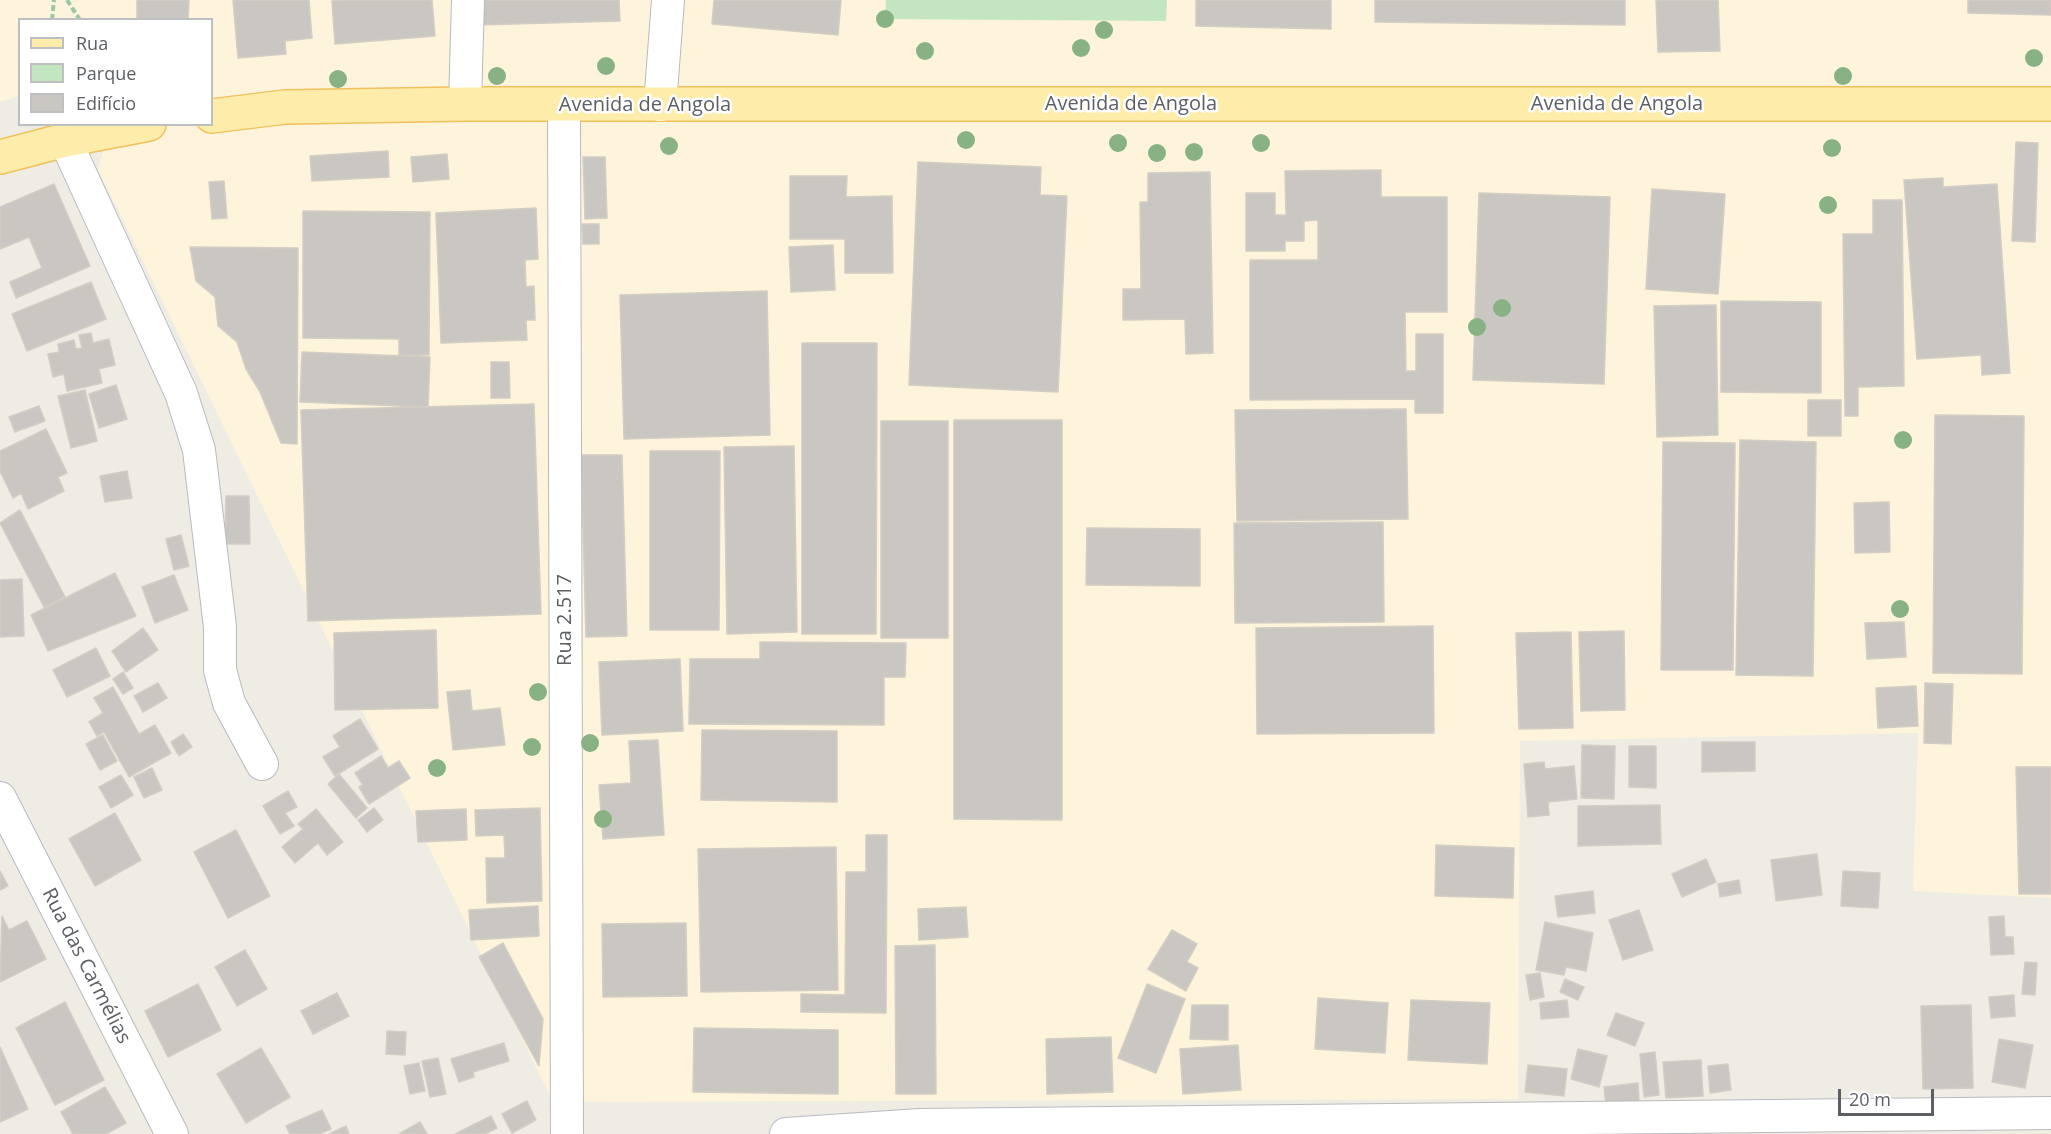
<!DOCTYPE html>
<html>
<head>
<meta charset="utf-8">
<style>
  body { margin:0 }
  #map { position:relative; width:2051px; height:1134px; overflow:hidden; background:#efece4; font-family:"Open Sans",sans-serif }
  canvas { display:block }
  .legend { position:absolute; left:18px; top:18px; width:195px; height:108px; box-sizing:border-box; background:#fff; border:2px solid #bebfc1; margin:0; padding:8px 10px; list-style:none; font-size:18px; color:#5c6065 }
  .legend li { display:flex; align-items:center; gap:12px; height:30px }
  .legend b { width:30px; border:2px solid #bebfc1 }
  .scale { position:absolute; left:1838px; top:1089px; width:96px; height:27px; box-sizing:border-box; border:3px solid #5c6065; border-top:0; padding-left:8px; font-size:18px; line-height:21px; white-space:nowrap; color:#5c6065; -webkit-text-stroke:4px #fff; paint-order:stroke }
</style>
</head>
<body>
<div id="map">
<canvas width="2051" height="1134"></canvas>
<ul class="legend">
<li><b style="height:8px;background:#feedaa"></b>Rua</li>
<li><b style="height:16px;background:#c3e6c1"></b>Parque</li>
<li><b style="height:16px;background:#cac7c2"></b>Edifício</li>
</ul>
<div class="scale">20 m</div>
</div>
<script>
const ctx = document.querySelector('canvas').getContext('2d');
ctx.lineJoin = 'round';
function fillPath(path, color) { ctx.fillStyle = color; ctx.fill(path, 'evenodd'); }
function stroke(path, color, width, dash) { ctx.strokeStyle = color; ctx.lineWidth = width; ctx.lineCap = dash ? 'butt' : 'round'; ctx.setLineDash(dash || []); ctx.stroke(path); }
function write(font, color, halo, rows, align = 'center') {
  ctx.font = font + ' "Open Sans",sans-serif'; ctx.lineWidth = 5; ctx.setLineDash([]); ctx.textBaseline = 'middle'; ctx.strokeStyle = halo; ctx.fillStyle = color; for (const [text, x, y, turn = 0] of rows) {
    ctx.save(); ctx.translate(x, y); ctx.rotate((+turn || 0) * Math.PI / 180); ctx.textAlign = isNaN(turn) ? turn : align; if (halo) ctx.strokeText(text, 0, 0); ctx.fillText(text, 0, 0); ctx.restore();
  }
}
fillPath(new Path2D(`
  M0,0H2051V898L1913,891L1918,733L1520,741L1518,1099L553,1102L98,169L111,125L212,124V20H20L19,96L0,102Z`), '#fdf4db');
fillPath(new Path2D(`
  M886,0H1167L1166,21L885,19Z`), '#c3e6c1');
const building = new Path2D(`
  M137,0H189L188,20H137Z
  M233,0H309L312,38L285,41L286,54L238,58Z
  M348,0H432L435,36L335,44L332,1Z
  M476,0H619L620,21L477,25Z
  M714,0H841L838,35L712,24Z
  M1196,0H1331V29L1196,26Z
  M1375,0H1625V25L1375,22Z
  M1656,0H1718L1720,51L1658,52Z
  M1968,0H2051V15L1968,13Z
  M2016,142L2038,143L2035,242L2012,241Z
  M388,151L389,177L312,181L310,156Z
  M447,154L449,179L413,182L411,157Z
  M583,157H605L607,218L585,219Z
  M918,162L1041,167L1040,195L1067,196L1058,392L909,385Z
  M1381,170V197H1447V312H1405L1406,371H1416V334H1443V413H1415V399L1250,400V260H1318V220L1304,221V241H1285V251H1246V193H1275V215H1286L1285,171Z
  M1210,172L1213,353L1186,354L1185,319L1123,320V289H1141L1140,202H1148V173Z
  M790,176H847L846,197L892,196L893,273H845V239H790Z
  M1943,178V187L1997,184L2010,373L1982,375L1981,355L1917,359L1904,180Z
  M224,181L227,218L212,219L209,182Z
  M54,184L90,266L16,298L10,282L42,268L29,237L0,249V207Z
  M1652,189L1725,194L1718,294L1646,289Z
  M1479,193L1610,197L1604,384L1473,380Z
  M1873,200H1902L1904,386L1858,387V416H1845L1843,234H1873Z
  M536,208L538,259L525,260L526,287L534,286L535,320H526L527,340L441,343L436,213Z
  M303,211L430,212L429,355H399V339L303,338Z
  M582,224H599V244H583Z
  M833,245L835,290L791,292L789,247Z
  M190,247L298,248L297,444L281,443L260,392L246,369L237,342L218,326L215,297L196,281Z
  M91,282L106,319L27,351L12,314Z
  M767,291L770,435L624,439L620,295Z
  M1721,301L1821,302V393L1721,392Z
  M1716,305L1718,435L1657,437L1654,306Z
  M91,333L93,343L109,339L115,365L99,369L102,383L67,391L64,374L53,377L48,354L59,352L58,344L74,340L76,349L82,348L79,335Z
  M802,343H877L876,634H802Z
  M302,352L430,357L428,407L300,402Z
  M491,362H509L510,398H491Z
  M116,385L127,419L99,428L89,394Z
  M85,390L97,441L71,448L58,396Z
  M1808,400H1841V436H1808Z
  M534,404L541,614L308,621L301,410Z
  M39,406L45,421L15,432L9,417Z
  M1406,409L1408,519L1237,521L1235,410Z
  M1935,415L2024,416L2022,674L1933,673Z
  M954,420H1062V820L954,819Z
  M881,421H948V638H881Z
  M46,429L67,473L58,477L64,491L28,509L21,493L13,498L0,471V451Z
  M1740,440L1816,442L1813,676L1736,675Z
  M1663,442L1735,443L1733,670H1661Z
  M794,446L797,632L727,634L724,447Z
  M650,451H720L719,630H650Z
  M581,455H622L627,636L586,637Z
  M127,471L132,498L105,502L100,476Z
  M226,496H249L250,544H225Z
  M1889,502L1890,552L1855,553L1854,503Z
  M20,510L65,597L44,607L0,523Z
  M1383,522L1384,622L1235,623L1234,523Z
  M1087,528L1200,529V586L1086,585Z
  M181,535L189,566L174,570L166,539Z
  M115,573L136,616L48,651L31,615Z
  M174,575L188,610L155,623L142,587Z
  M22,579L24,636L0,637V580Z
  M1904,622L1906,657L1867,659L1865,623Z
  M1433,626L1434,733L1257,734L1256,628Z
  M143,628L158,650L126,672L112,651Z
  M436,630L438,708L335,710L334,633Z
  M1624,631L1625,710L1581,711L1579,632Z
  M1571,632L1573,728L1519,729L1516,633Z
  M760,642L906,643L905,677H884V725L689,724L690,659H760Z
  M96,648L110,676L67,697L53,670Z
  M680,659L683,731L602,735L599,662Z
  M123,672L133,688L123,694L113,679Z
  M158,683L167,698L143,712L134,696Z
  M1925,683L1953,684L1951,744L1924,743Z
  M1916,686L1918,726L1878,728L1876,688Z
  M113,687L139,734L155,725L171,753L129,777L104,732L97,736L89,722L103,713L94,698Z
  M470,690L472,711L500,708L505,745L453,750L447,692Z
  M360,719L378,749L335,776L323,757L340,747L333,736Z
  M702,730L837,731V802L701,800Z
  M183,734L192,747L179,756L171,742Z
  M103,735L117,761L100,770L86,744Z
  M658,740L664,835L603,839L599,785L631,783L629,741Z
  M1702,742H1755V771L1702,772Z
  M1582,745L1615,746L1614,799L1581,798Z
  M1629,746H1656V788L1629,787Z
  M381,756L388,768L399,761L410,778L369,804L359,787L363,785L355,773Z
  M1544,762L1545,769L1574,766L1577,799L1548,802L1549,815L1528,817L1524,764Z
  M2016,767H2051V894H2019Z
  M152,768L162,790L144,798L134,777Z
  M339,774L367,808L356,818L328,784Z
  M121,775L133,795L111,808L99,787Z
  M288,791L297,807L285,813L294,826L280,834L263,806Z
  M1660,805L1661,844L1578,846V806Z
  M374,808L383,820L367,832L358,820Z
  M540,808L542,901L487,903L486,858H505L504,835L476,836L475,810Z
  M316,809L343,842L327,855L318,843L295,863L282,847L303,829L298,824Z
  M466,809L467,840L418,842L416,811Z
  M115,813L141,860L95,886L69,839Z
  M236,830L270,896L228,918L194,852Z
  M866,835H887L886,1013L801,1012V994L845,995L846,872H866Z
  M1436,845L1514,848L1513,898L1435,896Z
  M836,847L838,990L701,992L698,849Z
  M1817,854L1822,895L1776,901L1771,860Z
  M1706,859L1716,882L1682,897L1672,874Z
  M0,871L8,886L0,890Z
  M1843,871L1880,873L1878,908L1841,906Z
  M1739,880L1741,893L1720,897L1718,884Z
  M1593,891L1595,913L1558,917L1555,896Z
  M538,906L539,936L471,940L469,910Z
  M966,907L968,937L919,940L918,909Z
  M1639,910L1653,950L1623,960L1609,920Z
  M2,916L9,930L27,921L46,959L0,982Z
  M2004,916L2005,937H2013L2014,954L1991,955L1989,917Z
  M1545,922L1593,933L1586,971L1566,967L1564,975L1536,970Z
  M686,923L687,996L603,997L602,924Z
  M1172,930L1197,944L1187,962L1198,968L1186,991L1148,969Z
  M503,943L543,1019L539,1066L479,957Z
  M935,945L936,1094H896L895,946Z
  M245,950L267,989L237,1006L215,967Z
  M2025,962L2037,963L2035,995L2022,994Z
  M1540,973L1544,997L1530,1000L1526,975Z
  M1565,979L1584,987L1578,1000L1560,992Z
  M198,984L221,1030L168,1057L145,1011Z
  M1147,984L1185,999L1156,1073L1118,1058Z
  M337,993L349,1016L313,1034L301,1011Z
  M2014,995L2015,1016L1991,1018L1989,997Z
  M1318,998L1388,1003L1385,1053L1315,1049Z
  M1411,1000L1490,1003L1487,1064L1408,1060Z
  M1567,1000L1569,1017L1541,1019L1540,1003Z
  M65,1002L104,1080L55,1105L16,1028Z
  M1192,1005H1228V1040L1190,1039Z
  M1971,1005L1973,1088L1923,1089L1921,1006Z
  M1616,1013L1644,1023L1635,1046L1607,1035Z
  M694,1028L838,1030V1094L693,1092Z
  M387,1031L406,1032L405,1055L386,1054Z
  M1111,1037L1113,1092L1047,1094L1046,1039Z
  M1999,1039L2033,1045L2025,1088L1992,1082Z
  M504,1043L509,1061L473,1072L474,1077L459,1082L451,1059Z
  M1238,1045L1241,1090L1183,1094L1180,1049Z
  M0,1047L28,1109L0,1122Z
  M261,1048L290,1097L246,1123L217,1074Z
  M1578,1049L1607,1056L1599,1087L1571,1079Z
  M1655,1052L1659,1095L1644,1097L1640,1054Z
  M438,1058L446,1094L430,1097L422,1061Z
  M1701,1060L1703,1096L1666,1098L1663,1062Z
  M419,1063L425,1091L410,1094L404,1066Z
  M1728,1064L1731,1090L1710,1093L1708,1066Z
  M1528,1065L1567,1069L1564,1096L1525,1092Z
  M1638,1083L1639,1102L1606,1105L1604,1087Z
  M105,1087L126,1123L106,1134H73L61,1112Z
  M527,1101L536,1120L512,1133L502,1114Z
  M322,1110L331,1129L319,1134H290L286,1126Z
  M491,1116L497,1128L485,1134H455Z
  M420,1122L427,1134H399Z
  M346,1126L349,1134H329Z`);
fillPath(building, '#cac7c2');
stroke(building, '#d3cdc3', 1.5);
const minor = new Path2D(`
  M465,104L468,0
  M564,105L567,1134
  M660,105L668,0
  M65,140L181,393L199,450L220,627V670L229,703L262,764
  M0,798L172,1134
  M786,1134L920,1125L2051,1113`);
const major = new Path2D(`
  M212,116L285,107L465,104H2051
  M0,157L65,140L149,124`);
stroke(minor, '#b7babe', 34);
stroke(major, '#f0c05c', 36);
stroke(new Path2D(`
  M67,0L80,20
  M52,20L54,0`), '#9ac7a5', 4, [6, 3]);
stroke(minor, '#fff', 32);
stroke(major, '#feedaa', 33);
ctx.fillStyle = '#89b284';
for (const [x, y] of [
  [885,19],
  [1104,30],
  [1081,48],
  [925,51],
  [2034,58],
  [606,66],
  [497,76],
  [1843,76],
  [338,79],
  [966,140],
  [1118,143],
  [1261,143],
  [669,146],
  [1832,148],
  [1194,152],
  [1157,153],
  [1828,205],
  [1502,308],
  [1477,327],
  [1903,440],
  [1900,609],
  [538,692],
  [590,743],
  [532,747],
  [437,768],
  [603,819]
]) { ctx.beginPath(); ctx.arc(x, y, 9, 0, 2 * Math.PI); ctx.fill(); }
write('20px', '#5c6065', '#fff', [
  ["Avenida de Angola",1131,104],
  ["Avenida de Angola",1617,104],
  ["Avenida de Angola",645,105],
  ["Rua 2.517",565,620,-90],
  ["Rua das Carmélias",86,966,63]
]);
</script>
</body>
</html>
